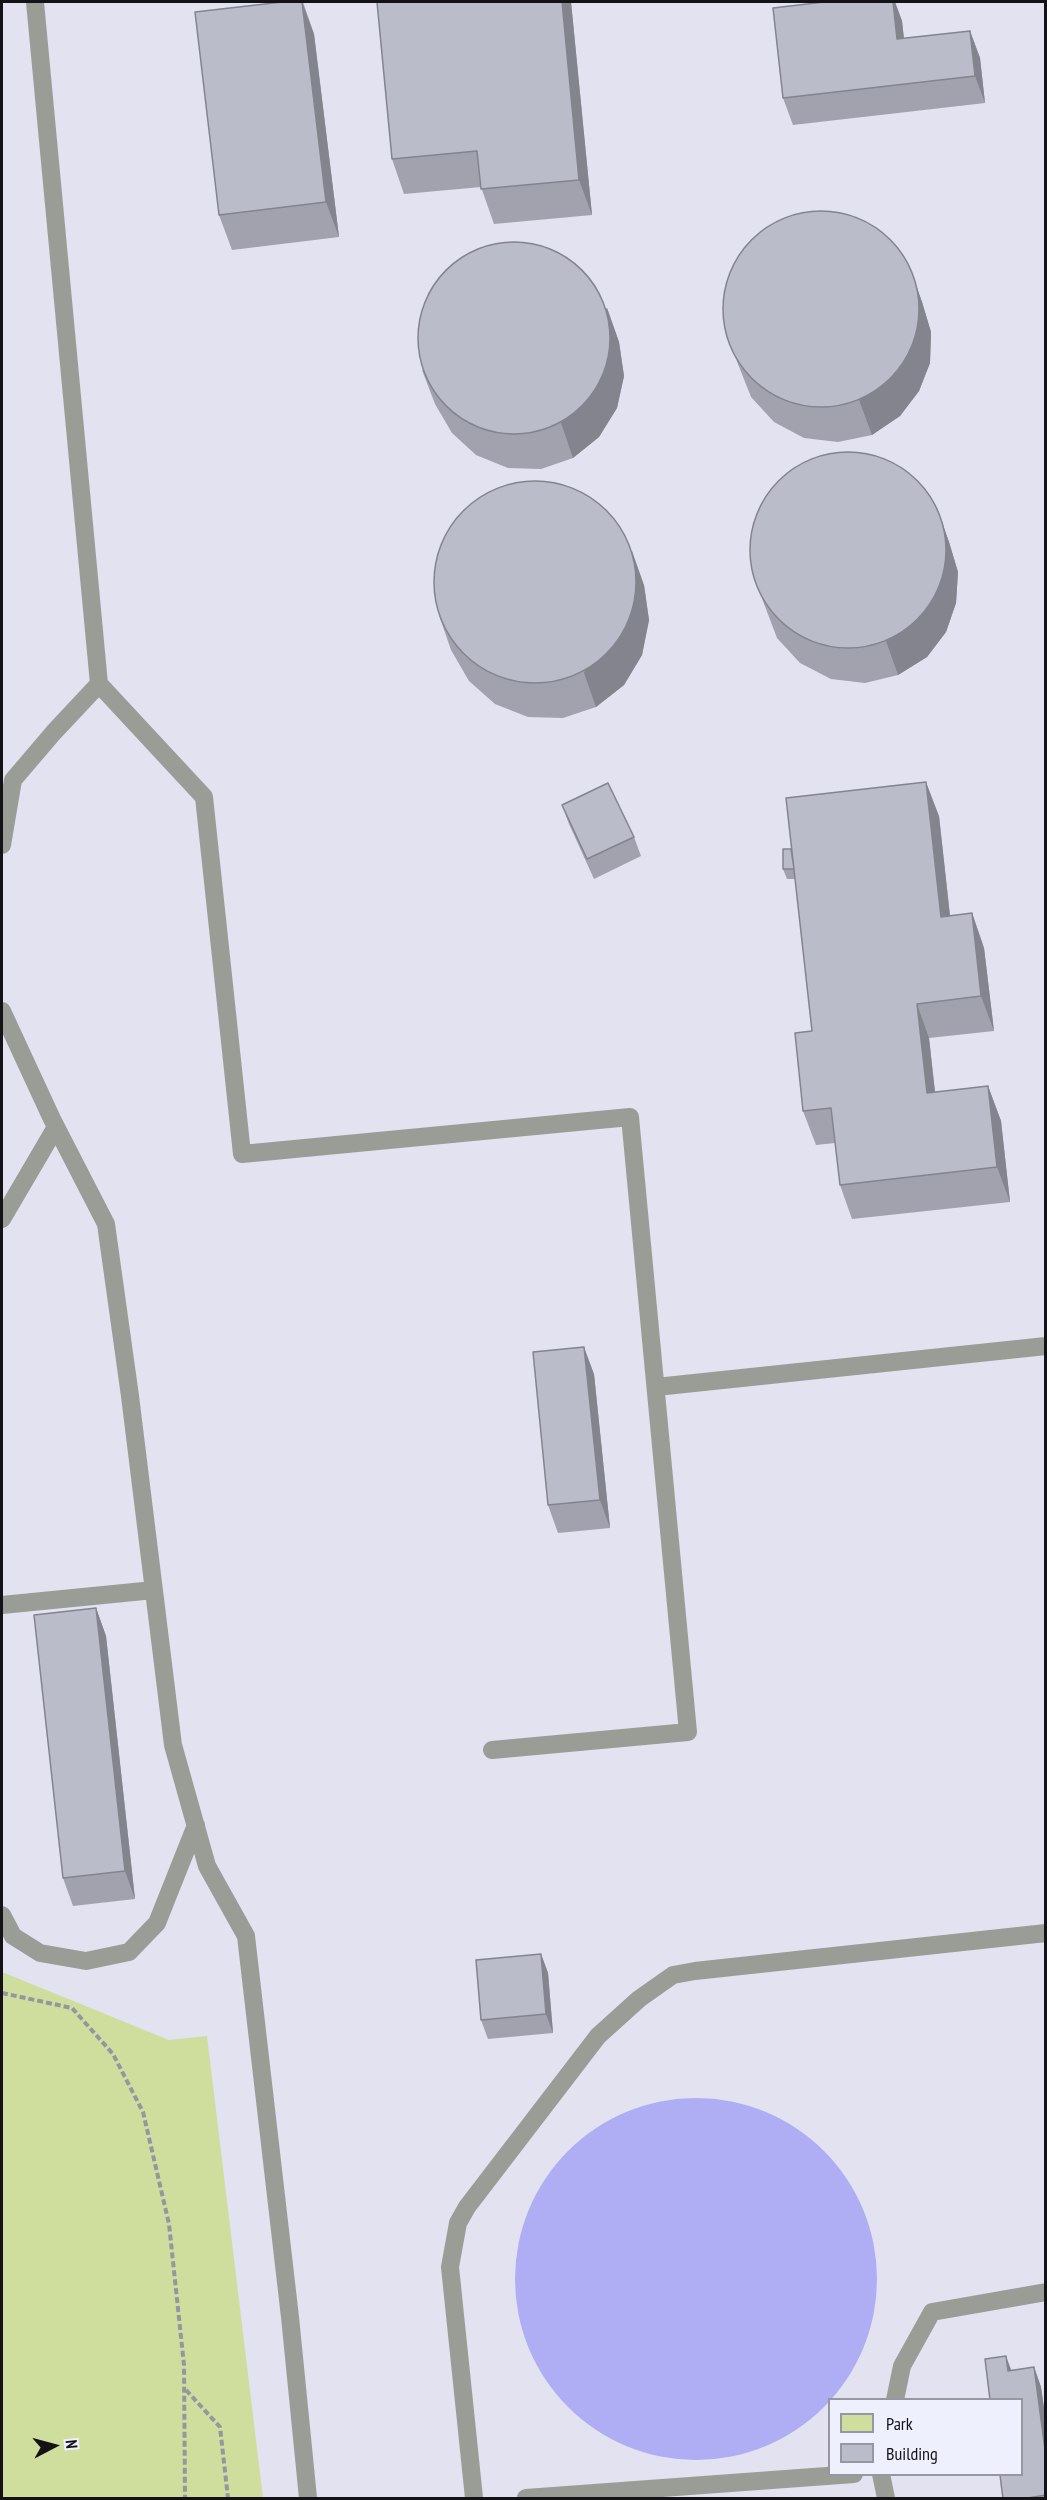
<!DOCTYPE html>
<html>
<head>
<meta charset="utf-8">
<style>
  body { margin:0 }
  #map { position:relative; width:1047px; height:2500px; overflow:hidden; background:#e2e2f0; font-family:"PT Sans Narrow",sans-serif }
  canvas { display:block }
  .frame { position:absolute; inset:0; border:3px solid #121217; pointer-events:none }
  .legend { position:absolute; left:828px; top:2398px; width:195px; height:78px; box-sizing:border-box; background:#eff0fe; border:2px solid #9797a2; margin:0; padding:8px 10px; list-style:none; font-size:18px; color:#121217 }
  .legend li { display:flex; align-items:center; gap:12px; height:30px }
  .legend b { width:30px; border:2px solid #9797a2 }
  .north { position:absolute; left:24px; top:2416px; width:60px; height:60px; -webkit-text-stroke:4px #eff0fe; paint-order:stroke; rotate:84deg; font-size:16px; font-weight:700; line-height:24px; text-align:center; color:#121217 }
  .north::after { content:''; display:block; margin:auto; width:21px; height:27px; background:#121217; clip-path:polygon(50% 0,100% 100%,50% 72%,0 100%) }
</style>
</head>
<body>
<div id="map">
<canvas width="1047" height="2500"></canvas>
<div class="frame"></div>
<ul class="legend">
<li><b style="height:16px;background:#cfde9c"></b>Park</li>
<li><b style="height:16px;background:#bbbcc9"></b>Building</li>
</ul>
<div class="north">N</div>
</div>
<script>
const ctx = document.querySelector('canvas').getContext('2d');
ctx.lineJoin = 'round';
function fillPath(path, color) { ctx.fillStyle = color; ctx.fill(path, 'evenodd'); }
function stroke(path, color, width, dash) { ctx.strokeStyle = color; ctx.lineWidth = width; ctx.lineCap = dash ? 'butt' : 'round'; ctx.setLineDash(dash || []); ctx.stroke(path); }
fillPath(new Path2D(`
  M2,1972L169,2040L207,2036L263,2498H2Z`), '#cfde9c');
fillPath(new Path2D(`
  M515 2279a181 181 0 1 1 362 0a181 181 0 1 1-362 0Z`), '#afadf3');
stroke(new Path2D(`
  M2,1993L72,2008L113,2054L143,2112L169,2224L184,2365L185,2498
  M186,2390L220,2427L228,2498`), '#9696a1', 4, [6, 3]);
stroke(new Path2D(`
  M99,684L204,797L242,1154L630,1117L688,1732L492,1750
  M2,845L13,780L54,732L99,684L35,2
  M2,1011L52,1119L106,1224L130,1396L173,1745L207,1866L246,1936L290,2317L308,2498
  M2,1219L56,1127
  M656,1387L1046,1346
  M2,1605L154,1590
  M2,1915L13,1936L40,1953L86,1961L129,1952L157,1923L196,1825
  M895,2400L902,2366L932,2312L1046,2292
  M881,2474L886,2498
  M474,2498L450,2267L458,2223L467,2207L598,2036L639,1999L673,1975L695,1971L1046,1933
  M526,2498L854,2474`), '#9a9c96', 18);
fillPath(new Path2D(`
  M282,2H303L314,34L339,237L232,250L219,215Z
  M377,2H571L592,215L494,224L481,187L404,194L392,159Z
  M824,2H895L902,21L904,39L970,31L980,58L985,103L793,125L783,98Z
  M910,268L922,302L931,332L930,363L919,391L900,416L872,435L838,442L804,438L774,422L751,397L725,331Z
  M607,308L619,342L624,376L617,408L599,437L573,458L541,469L508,468L476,455L452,433L435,404L422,370Z
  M937,508L949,542L958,572L956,603L946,632L927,657L898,675L865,683L831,679L800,663L777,638L752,572Z
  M644,585L649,620L642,655L624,685L596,707L563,718L528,717L495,704L469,681L451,650L439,615Z
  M562,805L634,837L641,856L594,879L569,824Z
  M939,816L950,916L972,913L984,948L994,1031L929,1038L935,1092L988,1086L1001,1121L1010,1202L852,1219L840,1185L835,1143L816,1145L803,1111L812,1031L795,879H787L783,869L791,849Z
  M594,1374L610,1528L558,1533L548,1505Z
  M96,1608L106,1636L135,1899L73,1906L63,1878Z
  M541,1954L548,1973L553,2033L488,2039L481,2020Z
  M1034,2367L1041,2387L1046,2422V2499H1003L1011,2370Z`), '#a1a2ad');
fillPath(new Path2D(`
  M302,2L314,34L339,237L326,202Z
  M562,2H571L592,215L579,180Z
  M893,2H895L902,21L907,67L897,39Z
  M970,31L980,58L985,103L975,76Z
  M910,268L922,302L931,332L930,363L919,391L900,416L872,435L859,400Z
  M607,308L619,342L624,376L617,408L599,437L573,458L561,423Z
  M937,508L949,542L958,572L956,603L946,632L927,657L898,675L886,641Z
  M632,551L644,585L649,620L642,655L624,685L596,707L584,673Z
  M926,782L939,816L954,952L941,917Z
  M972,913L984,948L994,1031L981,996Z
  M917,1004L929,1038L939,1128L927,1093Z
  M988,1086L1001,1121L1010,1202L997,1167Z
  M584,1347L594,1374L610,1528L600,1500Z
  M96,1608L106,1636L135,1899L125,1871Z
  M541,1954L548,1973L553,2033L546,2014Z
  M1006,2356L1013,2375L1008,2371Z
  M1034,2367L1041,2387L1046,2422V2457Z`), '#83848d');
const building = new Path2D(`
  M282,2H302L326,202L219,215L195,12Z
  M377,2H562L579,180L481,189L477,151L392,159Z
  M824,2H893L897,39L970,31L975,76L783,98L773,8Z
  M723 309a98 98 0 1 1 196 0a98 98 0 1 1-196 0Z
  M418 338a96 96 0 1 1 192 0a96 96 0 1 1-192 0Z
  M750 550a98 98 0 1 1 196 0a98 98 0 1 1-196 0Z
  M434 582a101 101 0 1 1 202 0a101 101 0 1 1-202 0Z
  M926,782L941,917L972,913L981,996L917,1004L927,1093L988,1086L997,1167L840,1185L831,1108L803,1111L795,1033L812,1031L786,798Z
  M608,783L634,837L587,859L562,805Z
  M783,849H791L794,869H783Z
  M584,1347L600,1500L548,1505L533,1352Z
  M96,1608L125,1871L63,1878L34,1615Z
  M541,1954L546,2014L481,2020L476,1960Z
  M1006,2356L1008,2371L1034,2367L1046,2457V2495L1021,2499H1003L1000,2475H1022V2400H990L985,2359Z`);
fillPath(building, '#bbbcc9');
stroke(building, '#83848d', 1.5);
</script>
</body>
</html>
